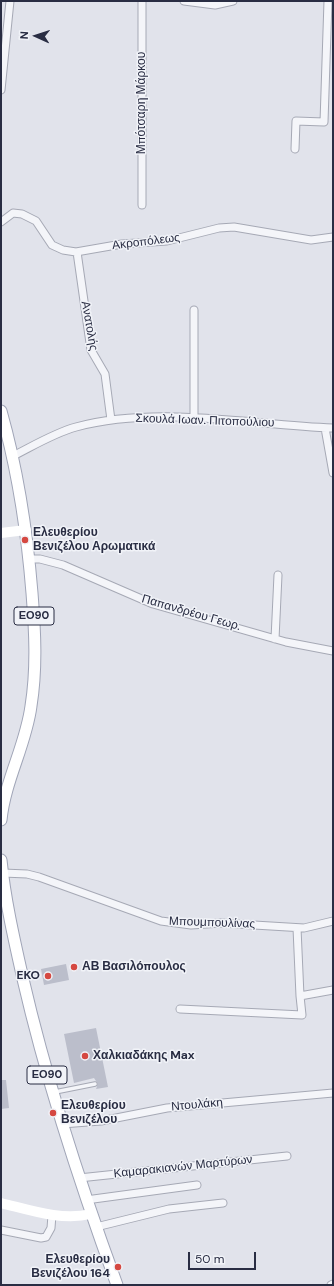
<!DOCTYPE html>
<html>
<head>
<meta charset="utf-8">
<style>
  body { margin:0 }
  #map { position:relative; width:334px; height:1286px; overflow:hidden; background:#e1e3eb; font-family:"DM Sans",sans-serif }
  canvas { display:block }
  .frame { position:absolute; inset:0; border:2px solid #292d43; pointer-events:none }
  .north { position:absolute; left:16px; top:16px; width:40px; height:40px; -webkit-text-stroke:3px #f1f3f8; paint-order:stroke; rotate:273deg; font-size:11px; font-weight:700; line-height:16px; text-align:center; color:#292d43 }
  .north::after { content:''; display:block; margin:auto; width:14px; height:18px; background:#292d43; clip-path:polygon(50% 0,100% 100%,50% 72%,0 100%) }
  .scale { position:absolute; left:188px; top:1252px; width:68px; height:18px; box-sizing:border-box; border:2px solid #292d43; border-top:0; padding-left:5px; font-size:12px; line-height:14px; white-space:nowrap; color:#292d43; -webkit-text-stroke:3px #f1f3f8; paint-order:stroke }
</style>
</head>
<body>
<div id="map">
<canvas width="334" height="1286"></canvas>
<div class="frame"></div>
<div class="north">N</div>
<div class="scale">50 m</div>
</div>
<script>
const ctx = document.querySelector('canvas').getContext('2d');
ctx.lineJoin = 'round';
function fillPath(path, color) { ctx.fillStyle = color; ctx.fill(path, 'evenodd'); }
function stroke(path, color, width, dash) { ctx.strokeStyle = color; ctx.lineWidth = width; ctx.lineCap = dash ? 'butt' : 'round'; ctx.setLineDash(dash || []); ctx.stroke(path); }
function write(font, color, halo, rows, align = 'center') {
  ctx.font = font + ' "DM Sans",sans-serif'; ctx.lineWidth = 3; ctx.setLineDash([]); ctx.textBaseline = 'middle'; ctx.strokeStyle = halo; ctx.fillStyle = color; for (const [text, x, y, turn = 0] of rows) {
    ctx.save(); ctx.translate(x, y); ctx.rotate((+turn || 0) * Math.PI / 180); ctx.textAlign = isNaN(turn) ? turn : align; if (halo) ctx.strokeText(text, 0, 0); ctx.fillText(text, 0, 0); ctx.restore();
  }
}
fillPath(new Path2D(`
  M66,964L69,980L44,985L41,969Z
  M96,1028L108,1087L96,1089L98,1084L94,1078L74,1083L64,1034Z
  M1,1080H6L9,1108L1,1109Z`), '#bbbecb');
const lane = new Path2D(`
  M55,1092L95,1084`);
const street = new Path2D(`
  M142,1V205
  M184,1L215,5L233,1
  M1,90L10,1
  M295,149L296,121L324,122L328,1
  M1,222L13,213L22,214L36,221L52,245L63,250L76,252L122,244L167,241L219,228L234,227L311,240L333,237
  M77,252L91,350L105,374L111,420
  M194,419V310
  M325,428L333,473
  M13,456C33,446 54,433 76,427C158,405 250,425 333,428
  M30,559H40L63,565L153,604L286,642L333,651
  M275,639L278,575
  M3,873L27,874L39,877L161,921L191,925L221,923L304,928L333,921
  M297,928L300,996
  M180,1009L302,1015L300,996L333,990
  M62,1124L101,1121L167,1108L333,1093
  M79,1178L287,1156
  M86,1200L197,1185
  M96,1227L169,1209L223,1203
  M1,1230L41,1238L46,1237L51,1228L52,1215
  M331,1285L333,1284`);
const primary = new Path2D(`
  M1,411C18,471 27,531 32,593C35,631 37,668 31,706C26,745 5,780 1,820
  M1,860C5,900 14,939 23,979C47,1083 80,1184 117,1285`);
stroke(lane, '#a6a9b5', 5.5);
stroke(street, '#a6a9b5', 9);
stroke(primary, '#a0a5b7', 13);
stroke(lane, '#f4f5f9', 3.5);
stroke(street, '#f4f5f9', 7);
stroke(new Path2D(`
  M1,533L26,530
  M1,1203C30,1210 61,1221 91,1214`), '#fff', 10);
stroke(primary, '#fff', 11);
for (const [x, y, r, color] of [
  [25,540,4,"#d54841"],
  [74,967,4,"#d54841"],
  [48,976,4,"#d54841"],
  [85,1056,4,"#d54841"],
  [53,1113,4,"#d54841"],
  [118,1267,4,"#d54841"]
]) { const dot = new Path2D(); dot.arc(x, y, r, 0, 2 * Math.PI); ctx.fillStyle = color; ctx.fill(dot); stroke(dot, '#f1f3f8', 1.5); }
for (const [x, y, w] of [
  [34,616,40],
  [47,1075,40]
]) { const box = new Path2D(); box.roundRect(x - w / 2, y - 9, w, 18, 3); ctx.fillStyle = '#f1f3f8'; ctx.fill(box); stroke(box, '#292d43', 1); }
write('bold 11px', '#292d43', null, [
  ["ΕΟ90",34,616],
  ["ΕΟ90",47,1075]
]);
write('12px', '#292d43', '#f1f3f8', [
  ["Μπότσαρη Μάρκου",142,103,-90],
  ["Ακροπόλεως",146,242,-7],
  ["Ανατολής",89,326,80],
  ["Σκουλά Ιωαν. Πιτοπούλιου",205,421,2],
  ["Παπανδρέου Γεωρ.",191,613,16],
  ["Μπουμπουλίνας",212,923,2],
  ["Ντουλάκη",197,1105,-5],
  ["Καμαρακιανών Μαρτύρων",183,1167,-6]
]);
write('bold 12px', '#292d43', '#f1f3f8', [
  ["Ελευθερίου",33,533],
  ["Βενιζέλου Αρωματικά",33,547],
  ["ΑΒ Βασιλόπουλος",82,967],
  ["EKO",40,976,"right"],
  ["Χαλκιαδάκης Max",93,1056],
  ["Ελευθερίου",61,1106],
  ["Βενιζέλου",61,1120],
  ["Ελευθερίου",110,1260,"right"],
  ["Βενιζέλου 164",110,1274,"right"]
], 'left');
</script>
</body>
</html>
